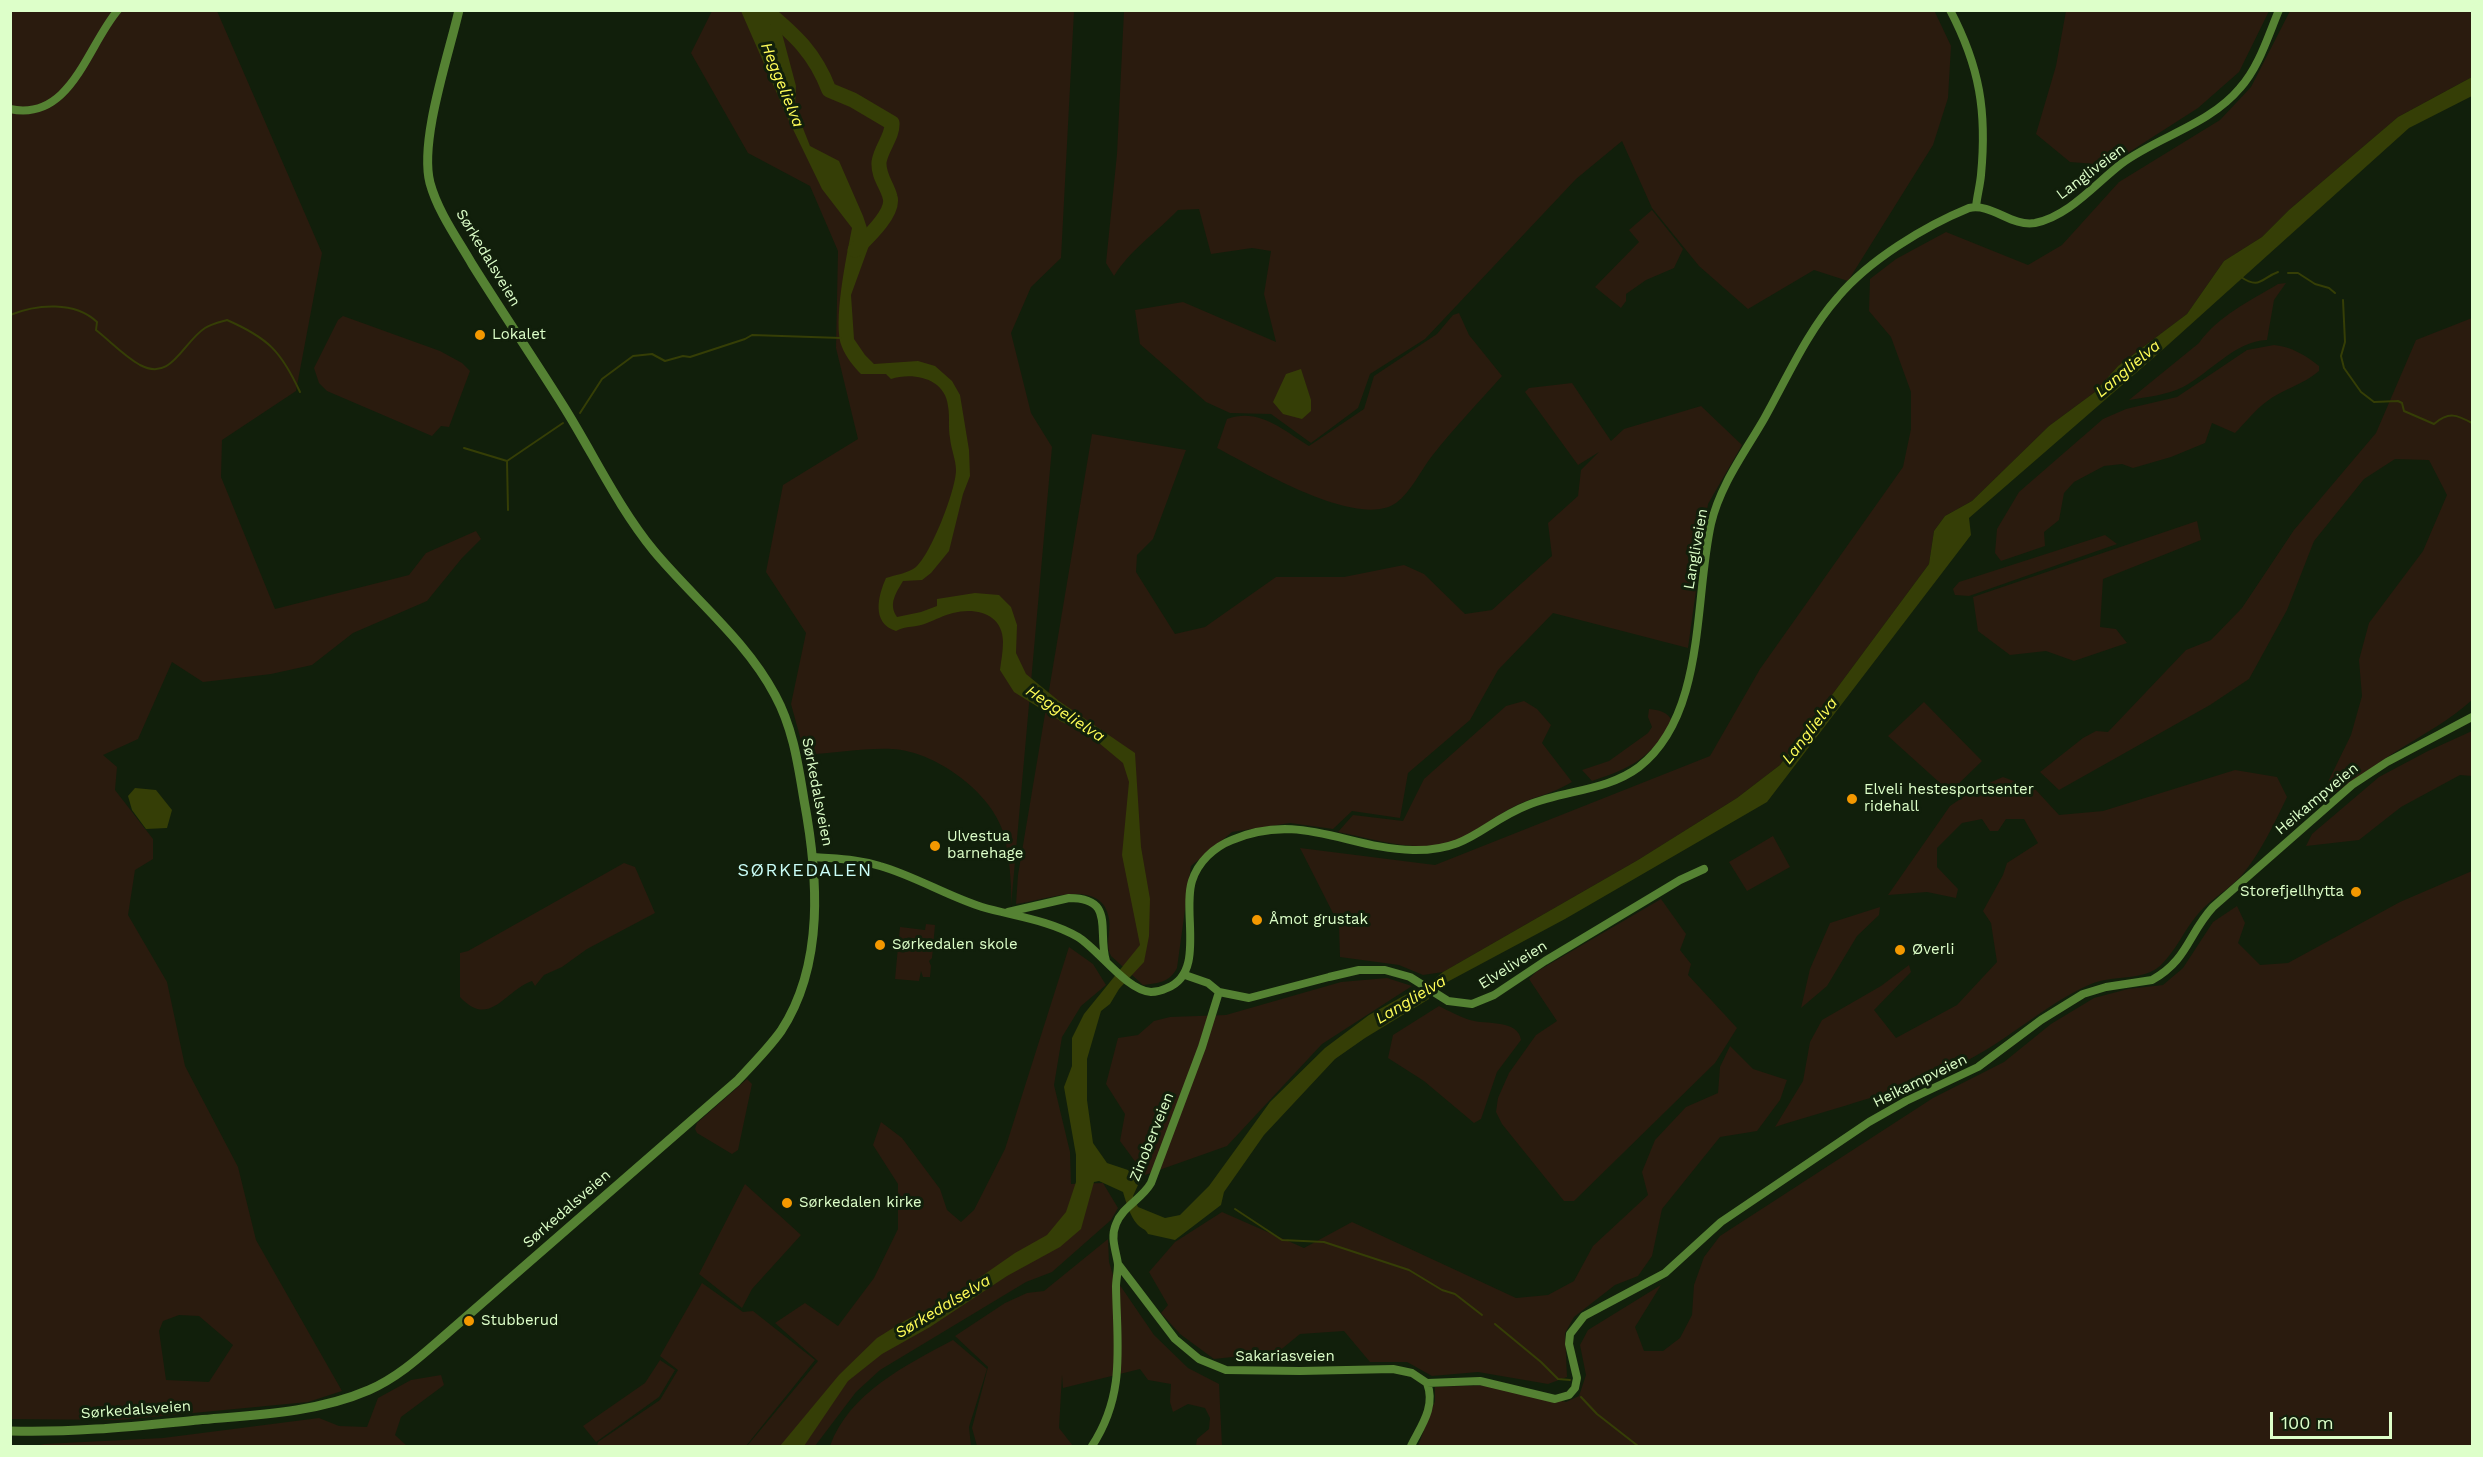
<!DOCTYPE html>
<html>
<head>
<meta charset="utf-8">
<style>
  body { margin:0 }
  #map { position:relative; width:2483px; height:1457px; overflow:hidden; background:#111f0b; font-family:"Work Sans",sans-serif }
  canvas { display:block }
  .frame { position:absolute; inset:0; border:12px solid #ddffc9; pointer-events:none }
  .scale { position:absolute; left:2270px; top:1412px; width:122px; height:27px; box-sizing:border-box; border:3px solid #ddffc9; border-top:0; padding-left:8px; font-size:18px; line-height:21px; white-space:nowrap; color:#ddffc9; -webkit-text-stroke:4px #111f0b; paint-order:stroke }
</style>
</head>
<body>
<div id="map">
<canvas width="2483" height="1457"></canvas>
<div class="frame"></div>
<div class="scale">100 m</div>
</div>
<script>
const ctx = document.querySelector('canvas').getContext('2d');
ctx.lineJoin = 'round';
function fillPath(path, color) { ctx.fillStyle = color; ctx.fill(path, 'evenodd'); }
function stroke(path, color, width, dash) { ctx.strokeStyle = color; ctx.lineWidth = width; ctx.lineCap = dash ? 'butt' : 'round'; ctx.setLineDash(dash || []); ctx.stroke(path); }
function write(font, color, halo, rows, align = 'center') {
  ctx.font = font + ' "Work Sans",sans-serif'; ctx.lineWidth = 6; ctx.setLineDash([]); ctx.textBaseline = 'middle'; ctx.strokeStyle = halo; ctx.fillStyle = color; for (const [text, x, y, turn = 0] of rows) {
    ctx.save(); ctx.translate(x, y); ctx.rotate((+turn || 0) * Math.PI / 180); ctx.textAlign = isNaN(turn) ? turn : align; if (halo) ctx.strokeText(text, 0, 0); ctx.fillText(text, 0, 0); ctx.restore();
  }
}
fillPath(new Path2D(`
  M1934,10L1951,46L1948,98L1933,145L1848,281L1814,270L1748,309L1699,266L1652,208L1622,141L1576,179L1425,339L1370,374L1358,408L1311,443L1271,414L1230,413L1206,402L1140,344L1135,310L1183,302L1276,342L1264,294L1271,251L1252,248L1211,254L1199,209L1178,210C1157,232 1130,250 1114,276L1106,263L1117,154L1124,11Z
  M11,11H217L322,253L296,391L222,440L221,477L275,609L409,575L426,553L476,531L481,539L462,558L427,601L353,633L312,665L271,674L203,682L172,662L138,739L103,755L117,767L115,790L153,839V859L135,870L128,915L167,982L185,1066L238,1167L256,1240L342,1391L308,1402L120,1420L11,1419ZM179,1315L199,1316L233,1345L209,1382L166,1380L159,1331L163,1321Z
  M712,11H1074L1061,258L1031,287L1011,333L1031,413L1052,447L1011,906C1012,885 1009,849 1002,829C988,790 934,751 892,749C864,748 834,753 805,755L791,704L806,633L766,572L783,485L858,439L836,348L838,251L810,186L748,153L691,53Z
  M2066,11V10L2269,11L2239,72L2198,108L2109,165L2070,162L2036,134L2056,66Z
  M2290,11H2472V77L2398,117L2289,210L2262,237L2224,261L2187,314L2118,366L2095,392L2049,426L1972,501L1945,516L1934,531L1929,564L1780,765L1737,798L1638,860L1443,972L1423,975L1399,965L1340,957L1339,925L1300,848L1435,865L1710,756L1760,669L1903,467L1911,429V392L1891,337L1869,311L1870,279L1896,259L1946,232L2028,265L2062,245L2119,182L2220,120L2251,87Z
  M1652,210L1683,249L1674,268L1646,280L1626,294V301L1621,308L1595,287L1639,242L1629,230Z
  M2286,283L2274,300L2267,340C2235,341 2210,373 2183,387C2167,395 2147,397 2129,400L2199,343C2218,316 2250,301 2278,284Z
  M1459,313L1469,335L1502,376C1479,402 1454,428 1432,456C1421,470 1411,492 1396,503C1357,530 1254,467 1217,448L1227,419C1259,407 1283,430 1309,446L1364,409L1374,376L1437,334L1453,315Z
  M343,316L440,351L462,363L470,371L449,427L441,426L432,436L327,391L319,383L314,368L338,320Z
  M2472,318V700C2449,721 2422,735 2395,752C2366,771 2339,792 2309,807L2326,786L2351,735L2362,696L2359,660L2369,623L2423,551L2447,495L2429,460L2395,459L2364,479L2314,541L2287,610L2249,679L2210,705L2059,790L2040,772L2083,738L2096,731L2108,732L2186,650L2211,640L2242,608L2294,530L2376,433L2416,340Z
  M2274,345C2292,347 2305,355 2319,366V371C2303,385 2282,389 2266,402C2255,410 2245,423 2235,433L2212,423L2205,443L2171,457L2133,468L2122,464L2104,466L2074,482L2064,493L2059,520L2044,532L2045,546L2001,561L1995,553L1997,529L2019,492L2103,419L2126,409L2177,397L2247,350Z
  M1572,383L1611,441L1624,429L1701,406L1742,445L1708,504L1688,648L1553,613L1498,670L1470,720L1408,773L1400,818L1352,811L1333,829L1290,823L1232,832L1191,866L1177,968C1169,983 1158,983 1143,985L1111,956C1105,945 1111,932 1109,919C1102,876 1044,901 1016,904L1018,875L1092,434L1186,450L1153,539L1137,555L1136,572L1175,634L1205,627L1276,577H1344L1404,565L1424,574L1465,614L1492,610L1552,556L1548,523L1578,496L1581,470L1599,452L1578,465L1525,392L1529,388Z
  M2197,521L2201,540L2103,579L2100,627L2116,629L2127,643L2074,661L2046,651L2010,655L1978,631L1973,597Z
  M2105,535L2117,544L1969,596L1955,595L1953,589L1959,582Z
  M1524,701L1537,709L1551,725L1542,743L1572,782C1552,794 1536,796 1517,805C1496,815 1478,831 1457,840C1420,855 1375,839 1338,832L1353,815L1403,821L1424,779L1506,706Z
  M1924,702L1982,761L1950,792L1888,736Z
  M1649,709C1659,710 1668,712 1672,721C1650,759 1631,768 1592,781L1582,770L1609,761L1648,733L1652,727L1648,717Z
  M2472,731V776L2460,775L2401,807L2359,840L2306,846L2312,834L2379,777L2428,751Z
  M2235,770L2277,777L2287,797C2274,824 2261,852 2242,875C2229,890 2210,899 2198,914C2184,930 2176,951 2160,966C2143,981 2112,975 2091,984C2043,1005 2007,1042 1960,1064C1901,1092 1837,1107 1775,1127L1803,1081L1810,1042L1822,1020L1881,986L1909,965L1911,972L1874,1010L1896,1038L1957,1005L1997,962L1991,923L1983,911L2003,875L2007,863L2038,843L2024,819H2006L1998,831H1990L1982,819L1962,823L1937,848V867L1958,889L1956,898L1927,892L1888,895L1950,806L1975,789L2003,777L2035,789L2059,815L2103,811Z
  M1773,836L1790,867L1747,891L1729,862Z
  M624,863L635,867L655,913L587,949L562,967L544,975L535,986L532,981C504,991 490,1029 460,997V953L468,951Z
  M2472,871V1446H1418L1435,1401V1387L1490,1385L1566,1402L1579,1396L1586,1375L1580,1345L1588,1330L1661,1285L1635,1327L1644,1351H1663L1680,1338L1692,1315L1694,1285L1704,1257L1720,1236L1933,1098L2004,1062L2051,1024L2094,998L2128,989L2163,985L2183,968L2213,922L2237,906L2245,923L2238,943L2260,965L2288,963L2400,902Z
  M1661,899L1686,934L1680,950L1691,964L1688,975L1737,1028L1715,1063L1574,1201H1564L1502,1124L1496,1112L1498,1098L1509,1073L1536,1035L1557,1021L1529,979L1536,972Z
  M1880,907L1879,915L1857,936L1827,986L1801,1008L1810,969L1830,923Z
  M926,924L935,925L932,958L929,961L931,966L930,977H923L921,971L919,981L895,979L900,927L925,930Z
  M1069,947L1093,964L1106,985L1081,1006L1062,1037L1054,1085L1070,1152L1071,1184L1103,1183L1118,1208L1111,1220L1052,1272L1026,1282L880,1370L856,1392L815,1446H747L818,1361L775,1323L805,1303L838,1326L874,1278L898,1229V1184L873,1145L881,1122L902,1138L940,1189L947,1210L961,1222L974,1210L1005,1149Z
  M1387,978L1412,986L1322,1044L1227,1146L1145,1175L1120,1141L1125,1114L1106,1084L1118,1038L1138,1035L1154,1021L1170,1017L1226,1015L1341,982Z
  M1439,1006C1449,1011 1460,1017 1470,1020C1486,1025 1518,1019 1521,1040L1497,1072L1481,1119L1474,1123L1424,1081L1388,1058L1393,1035Z
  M1730,1046L1753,1069L1787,1080L1780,1100L1757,1131L1720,1137L1662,1209L1652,1256L1638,1276L1615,1285L1574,1317L1565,1333L1567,1377L1548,1384L1478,1372L1432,1376L1407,1362H1370L1344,1331L1300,1334L1278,1352L1214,1359L1180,1334L1161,1313L1168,1305L1149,1272L1175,1242L1222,1212L1304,1248L1352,1222L1516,1298L1548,1295L1574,1281L1593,1246L1648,1195L1642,1172L1655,1140L1686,1107L1718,1093L1720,1067Z
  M747,1079L752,1084L738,1150L732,1154L697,1133L695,1129L697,1123Z
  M745,1184L801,1235L752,1289L742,1308L699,1274Z
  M1108,1239L1109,1262L1113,1275L1154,1335L1188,1368L1219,1384L1222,1446H1196L1197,1439L1209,1429L1210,1418L1205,1408L1188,1404L1173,1412L1170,1402L1171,1384L1148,1380L1140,1369L1063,1388L1062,1375L1059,1428L1073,1446H977L972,1428L988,1367L955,1336L1005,1303L1027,1293L1044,1291Z
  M702,1283L743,1312L753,1311L815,1360L746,1446H597L598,1442L660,1400L678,1370L660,1356Z
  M953,1340L987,1369L969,1427L971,1446H830C849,1393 906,1365 953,1340Z
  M660,1360L675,1370L659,1397L596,1442L583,1426L645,1383Z
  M441,1375L444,1385L401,1417L395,1435L407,1446H412H36L44,1444L163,1438L319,1418L339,1426L367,1427L378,1398L411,1380Z`), '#2a1b0e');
fillPath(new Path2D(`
  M741,11H776L796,86L795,108L810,146L839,161L863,216L871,240L851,295L854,339L865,355L874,364L918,361L935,366L952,381L960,395L969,450L970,476L963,494L949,551L931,573L922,580L903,581C896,593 888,604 897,617L921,612L937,606V599L975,593L999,595L1011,607L1017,625L1016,653L1026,674L1059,701L1135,753L1141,847L1150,899L1149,936L1144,962L1119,989L1110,1004L1101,1011L1087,1059V1100L1093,1143L1107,1163L1128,1170L1136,1184L1138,1185L1133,1196L1138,1207L1165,1218L1180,1215L1209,1186L1270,1102L1325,1048L1369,1015L1416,989L1420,991L1443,972L1638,860L1737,798L1780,765L1929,564L1934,531L1945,516L1972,501L2049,426L2095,392L2118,366L2187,314L2224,261L2262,237L2289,210L2398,117L2472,77V96L2409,128L2159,353L1969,518L1971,535L1767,802L1565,919L1436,988L1428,995L1429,999L1365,1038L1335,1059L1264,1135L1224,1192L1221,1205L1175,1240L1148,1234C1145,1228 1141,1229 1137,1224C1130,1216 1126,1202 1123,1192L1099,1181L1094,1182L1081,1229L1060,1247L1007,1276L930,1327L882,1354L848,1381L804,1446H780L839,1375L877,1338L906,1320L946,1301L1015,1253L1047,1235L1066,1212L1076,1182V1155L1064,1087L1072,1066V1038L1084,1014L1140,945L1122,855L1129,782L1123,763L1087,733L1062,722L1014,692L1000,670C1001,661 1003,652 1003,642C1003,614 976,607 953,613C944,615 935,620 927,623C916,628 906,625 896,631C871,623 878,596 886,578C895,575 909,573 916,567C931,554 956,490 956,470C956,460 951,449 950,438C948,428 950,417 948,406C945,378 913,372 891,379L886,374H861C853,366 846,357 842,347C832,324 847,254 852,228L822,189L789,121Z
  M1301,369L1311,400V411L1302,419L1283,414L1273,402L1286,374Z
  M135,788L156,790L172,810L167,828L146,829L132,810L128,796Z`), '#353e06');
stroke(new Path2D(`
  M2288,273H2298L2315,284L2329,288L2335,293
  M2241,277C2260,290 2261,278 2278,272
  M2343,300L2345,342L2341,356L2344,368L2361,392L2374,402L2398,401L2402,403L2404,411L2434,424C2449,411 2457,415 2472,423
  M10,315C37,304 75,301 97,322L96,330C110,341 124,356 140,365C172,382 182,343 205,328C211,324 220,322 227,320C268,338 281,351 300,392
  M580,413L602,379L633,356L652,354L665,361L683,356L690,357L745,339L752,335L841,338
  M464,448L507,461
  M508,510L507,461L563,423
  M1235,1209L1282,1240L1324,1242L1409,1270L1442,1290L1455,1294L1482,1315
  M1495,1324L1541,1362L1558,1379L1570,1380
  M1581,1397L1597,1414L1638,1446`), '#353e06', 2);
stroke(new Path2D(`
  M765,10C795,35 815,53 829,90L853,100L892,123C893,136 881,148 879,162C878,176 887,185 890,197C895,213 865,240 855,250`), '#353e06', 15);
stroke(new Path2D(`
  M1950,10C1980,67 1987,112 1981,175C1980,186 1977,196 1976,207
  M10,109C71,122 87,46 118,10
  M814,857C837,859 858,859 880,866C915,876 947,896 982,907C1013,916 1049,920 1078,937C1099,950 1126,990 1151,992C1156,992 1163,990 1167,988C1206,973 1182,913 1192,881C1198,862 1214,847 1232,840C1299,811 1349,849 1413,850C1471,851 1482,823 1528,805C1565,790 1607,791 1639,767C1706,715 1694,600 1711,524C1720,485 1745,452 1764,419C1787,378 1807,332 1838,297C1869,260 1925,226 1969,208C1992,203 2011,227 2035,223C2069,216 2095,184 2121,164C2159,136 2209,125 2240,88C2259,67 2268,36 2279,10
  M1008,912L1069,898C1116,898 1097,931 1106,961
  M1185,975L1208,983L1219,992L1249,998L1329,977L1359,970H1385L1410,977L1448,1001L1472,1004L1494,995L1545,961L1680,880L1704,869
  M1118,1264L1175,1339L1199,1359L1226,1370L1300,1371L1393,1369L1412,1373L1427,1383C1436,1407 1421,1426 1411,1446
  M1427,1383L1480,1381L1555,1399L1569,1395L1575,1388L1577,1378L1569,1344L1570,1334L1584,1316L1665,1273L1721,1222L1869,1122L1906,1101L1978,1067L2041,1020L2083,994L2106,987L2152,980C2188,960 2188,934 2213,907L2352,785L2387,762L2472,717
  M1092,1446C1126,1394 1117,1346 1116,1287C1116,1280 1118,1272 1118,1264C1116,1250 1110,1238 1116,1224C1122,1207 1142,1199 1151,1183L1202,1047L1219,992`), '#558233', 8);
stroke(new Path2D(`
  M10,1431C73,1433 136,1426 198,1420C254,1415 316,1413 369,1390C397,1378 420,1357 443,1337L737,1081C752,1065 768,1049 781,1031C825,964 818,875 804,800C798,764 793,728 775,695C746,640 694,599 654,551C618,507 594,455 564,407C534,359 502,312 472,264C457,238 438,212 430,183C419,141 449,54 459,10`), '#558233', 9);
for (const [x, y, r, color] of [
  [480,335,6,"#f49800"],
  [1852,799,6,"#f49800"],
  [935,846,6,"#f49800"],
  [2356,892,6,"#f49800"],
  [1257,920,6,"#f49800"],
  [880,945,6,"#f49800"],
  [1900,950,6,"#f49800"],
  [787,1203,6,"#f49800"],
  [469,1321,6,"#f49800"]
]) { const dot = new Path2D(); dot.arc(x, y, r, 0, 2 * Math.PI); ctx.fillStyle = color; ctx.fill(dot); stroke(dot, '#111f0b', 2); }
write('15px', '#ddffc9', '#111f0b', [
  ["Langliveien",2091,172,-37],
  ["Sørkedalsveien",488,258,59],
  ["Langliveien",1696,549,-80],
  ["Sørkedalsveien",817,792,79],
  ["Heikampveien",2317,799,-40],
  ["Elveliveien",1513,965,-32],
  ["Heikampveien",1920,1081,-26],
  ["Zinoberveien",1152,1137,-68],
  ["Sørkedalsveien",567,1209,-41],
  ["Sakariasveien",1285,1357],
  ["Sørkedalsveien",136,1410,-4]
]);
write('15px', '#ddffc9', '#111f0b', [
  ["Lokalet",492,335],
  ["Elveli hestesportsenter",1864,790],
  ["ridehall",1864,807],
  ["Ulvestua",947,837],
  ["barnehage",947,854],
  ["Storefjellhytta",2344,892,"right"],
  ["Åmot grustak",1269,920],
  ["Sørkedalen skole",892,945],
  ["Øverli",1912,950],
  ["Sørkedalen kirke",799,1203],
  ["Stubberud",481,1321]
], 'left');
write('italic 16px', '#fffd57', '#111f0b', [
  ["Heggelielva",782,85,68],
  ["Langlielva",2128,369,-40],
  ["Heggelielva",1065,714,33],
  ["Langlielva",1810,731,-52],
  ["Langlielva",1411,1000,-31],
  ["Sørkedalselva",943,1307,-31]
]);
ctx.letterSpacing = '1.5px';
write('18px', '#cbfff9', '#111f0b', [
  ["SØRKEDALEN",805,871]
]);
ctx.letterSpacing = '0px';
</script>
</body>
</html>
